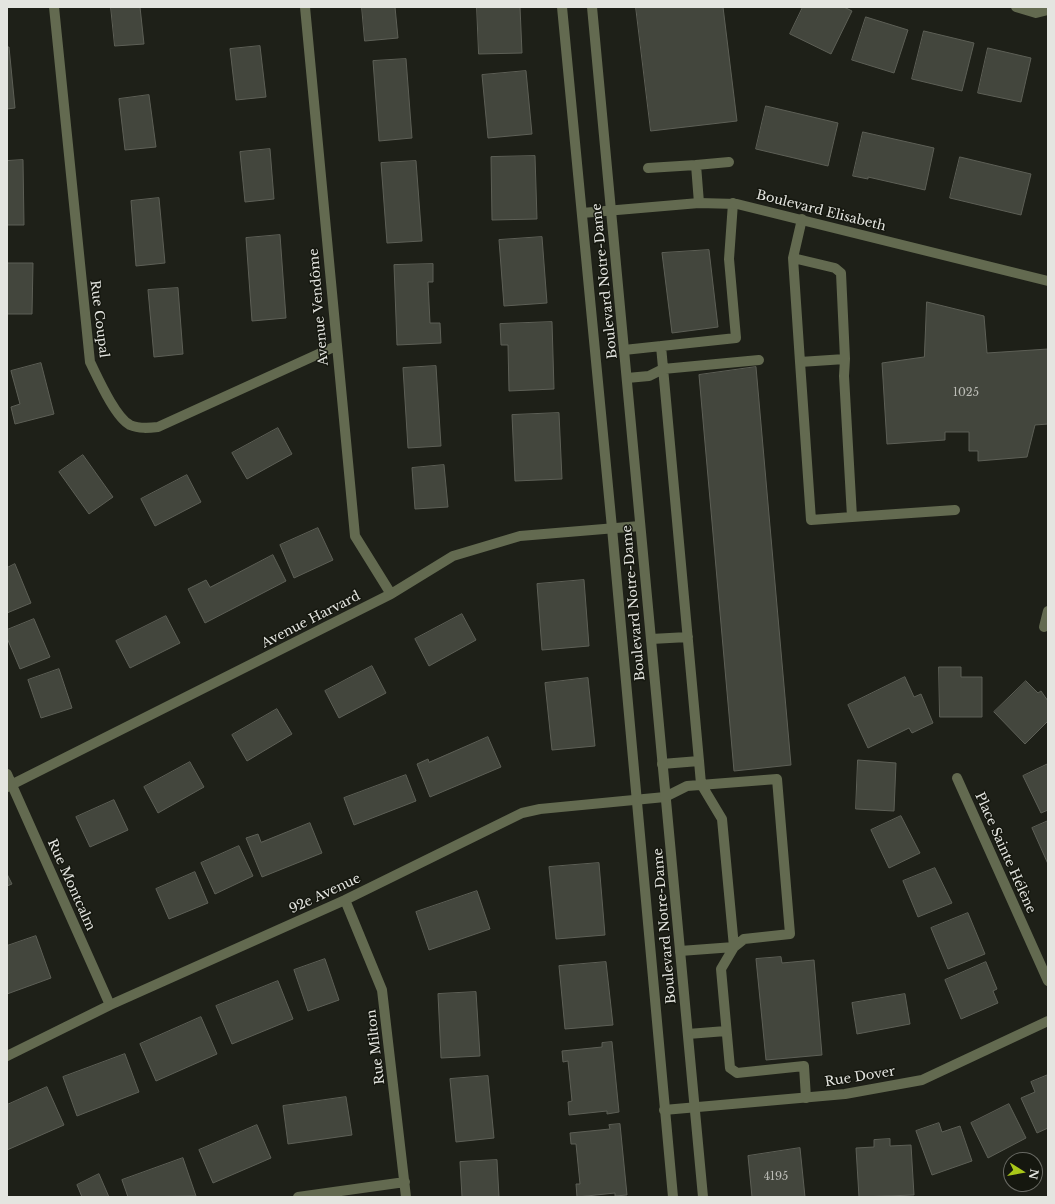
<!DOCTYPE html>
<html>
<head>
<meta charset="utf-8">
<style>
  body { margin:0 }
  #map { position:relative; width:1055px; height:1204px; overflow:hidden; background:#1e2018; font-family:"Libre Baskerville",serif }
  canvas { display:block }
  .frame { position:absolute; inset:0; border:8px solid #e4e5e0; pointer-events:none }
  .north { position:absolute; left:1003px; top:1152px; width:40px; height:40px; box-sizing:border-box; background:#15170f; border:1px solid #686963; border-radius:50%; rotate:101deg; font-size:11px; font-weight:700; line-height:16px; text-align:center; color:#e4e5e0 }
  .north::after { content:''; display:block; margin:auto; width:14px; height:18px; background:#a9c719; clip-path:polygon(50% 0,100% 100%,50% 72%,0 100%) }
</style>
</head>
<body>
<div id="map">
<canvas width="1055" height="1204"></canvas>
<div class="frame"></div>
<div class="north">N</div>
</div>
<script>
const ctx = document.querySelector('canvas').getContext('2d');
ctx.lineJoin = 'round';
function fillPath(path, color) { ctx.fillStyle = color; ctx.fill(path, 'evenodd'); }
function stroke(path, color, width, dash) { ctx.strokeStyle = color; ctx.lineWidth = width; ctx.lineCap = dash ? 'butt' : 'round'; ctx.setLineDash(dash || []); ctx.stroke(path); }
function write(font, color, halo, rows, align = 'center') {
  ctx.font = font + ' "Libre Baskerville",serif'; ctx.lineWidth = 3; ctx.setLineDash([]); ctx.textBaseline = 'middle'; ctx.strokeStyle = halo; ctx.fillStyle = color; for (const [text, x, y, turn = 0] of rows) {
    ctx.save(); ctx.translate(x, y); ctx.rotate((+turn || 0) * Math.PI / 180); ctx.textAlign = isNaN(turn) ? turn : align; if (halo) ctx.strokeText(text, 0, 0); ctx.fillText(text, 0, 0); ctx.restore();
  }
}
const building = new Path2D(`
  M111,7H140L144,44L115,46Z
  M362,7H395L398,38L365,41Z
  M477,7H520L522,53L479,54Z
  M636,7H723L737,121L651,131Z
  M803,7H844L852,11L831,54L790,34Z
  M866,17L908,30L894,73L852,60Z
  M924,31L974,43L962,91L912,79Z
  M260,46L266,97L236,100L230,49Z
  M7,47H9L15,108L7,109Z
  M988,48L1031,58L1021,102L978,93Z
  M406,59L412,138L379,141L373,61Z
  M526,71L532,134L488,138L482,75Z
  M149,95L156,147L125,150L119,99Z
  M766,106L838,123L828,166L756,149Z
  M863,132L934,148L925,190L868,177V179L853,176Z
  M270,149L274,199L245,202L240,152Z
  M535,156L537,219L492,220L491,157Z
  M960,157L1031,174L1021,215L950,198Z
  M23,160L24,225H7V161Z
  M416,161L422,241L387,243L381,163Z
  M159,198L165,263L136,266L131,201Z
  M280,235L286,318L252,321L246,238Z
  M542,237L547,303L504,306L499,240Z
  M709,250L718,327L672,333L662,253Z
  M7,263H33L32,314H7Z
  M433,264V282H428L430,323H440L441,343L397,345L394,265Z
  M178,288L183,354L154,357L148,290Z
  M927,302L984,316L987,353L1048,349V424L1035,425L1027,457L978,461V451H969V432H945V440L887,444L882,363L924,357Z
  M552,322L554,389L509,391L508,345H501L500,324Z
  M41,363L54,414L15,424L11,407L20,404L11,371Z
  M436,366L441,446L408,448L403,368Z
  M756,367L791,765L734,771L699,375Z
  M559,413L562,479L515,481L512,415Z
  M278,428L292,454L247,479L232,453Z
  M83,455L113,497L89,514L59,472Z
  M444,465L448,507L415,509L412,468Z
  M187,475L201,502L155,526L141,499Z
  M318,528L333,560L294,578L280,545Z
  M273,555L286,581L205,623L188,589L206,580L210,587Z
  M15,564L31,603L7,613V568Z
  M584,580L589,646L542,650L537,584Z
  M462,614L476,640L429,666L415,639Z
  M166,616L180,643L130,668L116,641Z
  M34,619L50,657L20,669L7,638V630Z
  M372,666L386,693L339,718L325,691Z
  M939,667H961V677H982V717H940Z
  M59,669L72,708L41,718L28,680Z
  M905,677L914,697L921,694L933,723L912,733L909,728L868,748L848,705Z
  M588,678L595,746L552,750L545,683Z
  M1026,681L1038,693L1041,691L1048,701V721L1025,744L994,712Z
  M277,709L292,734L247,761L232,735Z
  M488,737L501,767L430,797L417,764L428,759L429,762Z
  M858,760L896,763L894,811L856,809Z
  M190,762L204,787L158,813L144,787Z
  M1048,764V810L1041,813L1023,776Z
  M406,775L416,801L354,825L344,798Z
  M114,800L128,830L90,847L76,817Z
  M901,816L920,853L889,868L871,830Z
  M1048,821V864L1032,828Z
  M310,823L322,853L262,877L246,838L258,834L261,842Z
  M239,846L253,876L215,894L201,863Z
  M599,863L605,935L556,939L549,867Z
  M935,868L952,903L918,917L903,881Z
  M195,872L208,903L169,919L156,889Z
  M7,874L12,884L7,886Z
  M477,891L490,929L429,950L416,912Z
  M968,913L985,954L948,969L931,928Z
  M36,936L51,978L7,994V946Z
  M781,957L782,963L814,960L822,1055L766,1060L756,959Z
  M325,959L339,1000L308,1011L294,970Z
  M606,962L613,1025L565,1029L559,966Z
  M986,962L997,989L993,991L998,1003L961,1019L945,980Z
  M278,981L293,1019L232,1044L216,1006Z
  M476,992L480,1056L441,1058L438,994Z
  M905,994L910,1024L857,1034L852,1003Z
  M201,1017L217,1054L156,1081L140,1044Z
  M612,1042L619,1112L607,1114V1111L569,1115L568,1102L572,1101L568,1061L563,1062L562,1051L602,1047V1043Z
  M125,1054L139,1092L77,1116L63,1077Z
  M1048,1075V1128L1037,1133L1021,1098L1035,1092L1031,1082Z
  M488,1076L494,1138L456,1142L450,1079Z
  M47,1087L64,1125L7,1150V1105Z
  M346,1097L352,1135L288,1144L283,1106Z
  M1009,1104L1026,1138L988,1158L971,1123Z
  M939,1123L942,1132L960,1126L972,1161L932,1175L916,1131Z
  M620,1124L627,1195L615,1196V1193L577,1197L576,1184H580L576,1144H571L570,1133L610,1129L609,1125Z
  M257,1125L271,1158L213,1183L199,1150Z
  M890,1139V1146L911,1145L914,1195L859,1197L856,1148L874,1147V1140Z
  M800,1148L805,1197H752L748,1156Z
  M183,1158L196,1196L128,1197L122,1180Z
  M497,1160L499,1197H462L460,1162Z
  M99,1174L109,1197H82L77,1185Z`);
fillPath(building, '#43463d');
stroke(building, '#5d5f56', 1);
stroke(new Path2D(`
  M696,165L729,162
  M648,168L696,165L699,203
  M793,258L835,268L841,273L845,359L800,362L793,258L802,219
  M661,346L699,761L662,764
  M624,350L736,338L729,259L733,203
  M845,359L844,376L852,517L955,510
  M800,362L811,520L852,517
  M627,378L649,376L663,369L759,360
  M1044,627L1048,611
  M651,639L688,637
  M699,761L701,784L722,819L734,947L721,969L730,1068L737,1073L804,1066L806,1098
  M665,797L687,786L777,779L790,934L744,939L734,947L680,951
  M688,1034L726,1031`), '#636a50', 10);
stroke(new Path2D(`
  M54,7L90,362C98,378 115,417 130,425C139,429 149,428 158,427L336,346
  M305,7L355,536L391,594
  M1016,7L1036,13L1048,10
  M582,213L699,203L737,204L1048,281
  M7,774L110,1005
  M957,778L1048,981
  M7,787L391,594L453,556L520,536L640,526
  M345,900L382,990L406,1197
  M7,1056L110,1005L345,900L522,813L540,809L665,797
  M664,1110L845,1094L922,1080L1048,1021
  M298,1197L405,1182`), '#636a50', 10);
stroke(new Path2D(`
  M562,7L612,528L673,1197
  M592,7L703,1197`), '#636a50', 10);
write('11px', '#bcbdb7', null, [
  ["1025",966,393],
  ["4195",776,1177]
]);
write('13px', '#e4e5e0', '#15170f', [
  ["Boulevard Elisabeth",821,211,14],
  ["Boulevard Notre-Dame",605,281,-96],
  ["Avenue Vendôme",319,307,-95],
  ["Rue Coupal",99,319,83],
  ["Boulevard Notre-Dame",634,603,-95],
  ["Avenue Harvard",311,620,-27],
  ["Place Sainte Hélène",1005,853,66],
  ["Rue Montcalm",71,885,66],
  ["92e Avenue",325,894,-25],
  ["Boulevard Notre-Dame",665,926,-95],
  ["Rue Milton",376,1047,-97],
  ["Rue Dover",860,1077,-9]
]);
</script>
</body>
</html>
